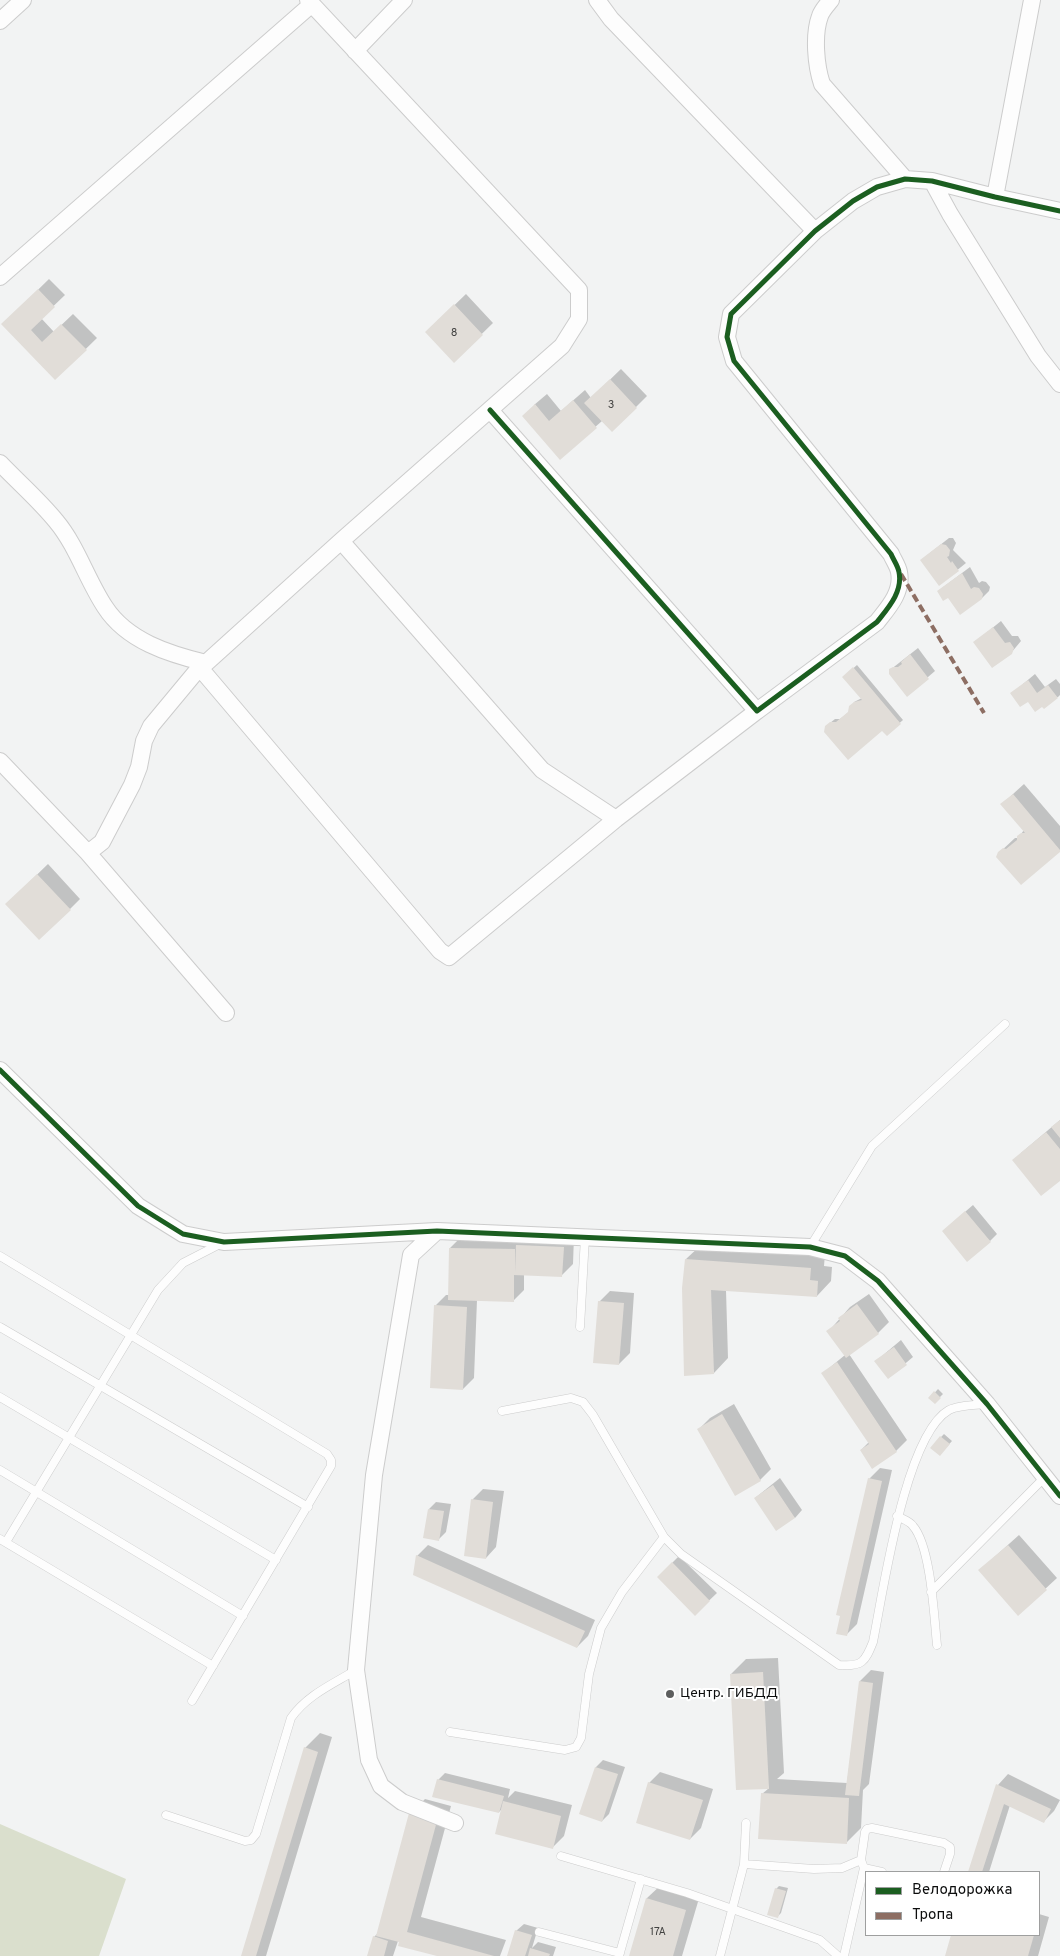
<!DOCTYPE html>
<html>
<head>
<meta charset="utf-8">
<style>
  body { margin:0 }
  #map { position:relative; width:1060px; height:1956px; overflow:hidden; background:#f2f3f3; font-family:Overpass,sans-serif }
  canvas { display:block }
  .legend { position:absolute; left:865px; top:1871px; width:175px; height:65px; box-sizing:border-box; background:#fff; border:1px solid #9e9f9f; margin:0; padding:6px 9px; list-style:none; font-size:15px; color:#0d0e0e }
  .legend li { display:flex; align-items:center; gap:10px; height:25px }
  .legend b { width:25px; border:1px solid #9e9f9f }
</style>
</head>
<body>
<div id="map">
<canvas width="1060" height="1956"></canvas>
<ul class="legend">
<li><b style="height:6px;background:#1b5e20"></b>Велодорожка</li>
<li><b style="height:6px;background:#8d6e63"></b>Тропа</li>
</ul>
</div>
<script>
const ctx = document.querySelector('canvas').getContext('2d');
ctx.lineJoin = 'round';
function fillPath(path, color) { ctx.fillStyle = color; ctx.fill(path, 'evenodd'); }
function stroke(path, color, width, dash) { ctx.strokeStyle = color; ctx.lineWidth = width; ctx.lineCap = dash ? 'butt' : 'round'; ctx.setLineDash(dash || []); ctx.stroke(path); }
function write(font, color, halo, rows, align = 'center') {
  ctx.font = font + ' Overpass,sans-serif'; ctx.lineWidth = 4; ctx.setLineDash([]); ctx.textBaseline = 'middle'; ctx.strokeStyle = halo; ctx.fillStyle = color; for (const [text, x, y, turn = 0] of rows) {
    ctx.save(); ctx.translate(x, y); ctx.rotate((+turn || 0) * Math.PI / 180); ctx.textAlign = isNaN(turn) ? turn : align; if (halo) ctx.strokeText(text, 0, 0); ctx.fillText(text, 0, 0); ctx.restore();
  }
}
fillPath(new Path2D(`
  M0,1824L126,1879L99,1956H0Z`), '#dadfcd');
fillPath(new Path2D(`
  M49,279L65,295L41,318L54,332L73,314L97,338L55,379L3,324Z
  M466,294L493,323L454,361L438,321Z
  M621,369L647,396L612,431L602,421L560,458L534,405L547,394L561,411L585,390L591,398Z
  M949,538H953L956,543L953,550L966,563L940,584L921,560Z
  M970,567L979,583L982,581L986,582L990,587L989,591L982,598L948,596L938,591Z
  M1001,621L1012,636H1018L1021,641L1011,653L975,642Z
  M918,648L935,671L907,695L890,670Z
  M857,665L903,720L887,734L882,729L830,723L835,719H840L850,711L854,702L862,698L847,674Z
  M1035,674L1045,687L1056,679L1060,684V695L1058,697L1028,700L1011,694Z
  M1024,784L1060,826V850L1000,852L1015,838H1018L1024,830L1002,804Z
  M48,864L80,899L70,909L18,893Z
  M1060,1120V1180L1021,1153Z
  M973,1205L997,1234L990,1241L951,1224Z
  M574,1236L573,1264L562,1275L524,1274V1290L513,1301L477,1300L474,1378L463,1389L435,1306L446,1295H449L450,1248L461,1237Z
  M701,1245L825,1254L824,1266L832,1267L831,1281L817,1296L726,1290L728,1358L714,1373L686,1259Z
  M610,1291L634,1293L630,1353L619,1364L599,1302Z
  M869,1294L889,1322L878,1333L849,1354L907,1440L896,1451L861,1450L869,1442L823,1373L845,1355L828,1332L850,1307Z
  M901,1340L913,1357L888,1378L876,1361Z
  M938,1389L943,1394L935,1402L930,1398Z
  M734,1404L771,1469L760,1480L699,1429L710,1418Z
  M944,1434L952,1441L943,1451L941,1437Z
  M880,1468L892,1470L857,1624L846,1635L841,1615L869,1479Z
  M780,1478L802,1510L795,1518L755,1498Z
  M483,1489L504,1491L496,1547L486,1558L472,1500Z
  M436,1502L451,1504L446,1532L439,1539L429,1509Z
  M1019,1535L1057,1578L1018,1614L991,1560Z
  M428,1545L595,1620L588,1636L577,1647L417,1556Z
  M679,1556L717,1593L695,1614L658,1577Z
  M778,1658L784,1773L777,1779L847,1783L860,1681L871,1670L884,1672L869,1784L863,1790L861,1828L846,1843L762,1794L769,1788L731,1674L746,1659Z
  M320,1733L332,1737L266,1956H242L305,1748Z
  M603,1760L625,1767L609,1814L602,1821L581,1814L596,1767Z
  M660,1772L713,1789L701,1828L690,1839L649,1783Z
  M445,1773L510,1789L508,1798L515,1791L572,1805L564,1836L553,1847L503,1808L499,1812L438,1780Z
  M1008,1774L1060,1800L1054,1811L1043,1822L1010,1805L989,1872H969L998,1785Z
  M425,1799L451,1806L421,1917L506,1940L500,1956H442L398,1941L393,1956H369L374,1937L378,1933L410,1814Z
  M662,1884L700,1895L682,1956H630L647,1898Z
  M779,1886L788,1888L781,1913L778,1916L776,1889Z
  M1039,1914L1049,1917L1038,1956H946L952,1935H1039Z
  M524,1924L538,1928L532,1948L538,1942L556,1947L553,1956H508L516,1931Z`), '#0003');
fillPath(new Path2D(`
  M38,289L55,307L31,330L42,342L61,324L87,350L55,380L1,324Z
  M454,304L483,335L454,363L425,332Z
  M610,379L637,408L612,432L584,403Z
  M573,400L597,428L560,460L522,416L535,404L549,421Z
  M941,544L946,545L950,550L949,556L947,557L951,563L952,561L959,571L939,586L920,560Z
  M962,573L971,589L974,587L979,588L983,594L982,599L960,615L948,598L943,601L937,591Z
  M993,627L1005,643L1010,642L1014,648L1012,654L992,668L973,642Z
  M910,654L929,679L907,697L889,674V669L893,667H898L902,664L901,662Z
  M853,667L901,724L887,736L882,731L848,760L824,732L825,726L830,722H836L848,712L849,706L854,702L862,700L842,677Z
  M1028,680L1037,693L1048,685L1058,698L1044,709L1042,707L1035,712L1028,702L1020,707L1010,693Z
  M1013,794L1060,850V852L1021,885L996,857L998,852L1003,848L1006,849L1017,840V836L1021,833H1025L1000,804Z
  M37,874L71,910L39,940L5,904Z
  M1060,1120V1138L1051,1127Z
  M1046,1132L1060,1149V1181L1041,1196L1012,1160Z
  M965,1211L991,1242L967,1262L942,1231Z
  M516,1245L564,1247L562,1277L514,1275V1302L448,1300L449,1248L515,1249V1273Z
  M685,1259L811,1268L810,1280L818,1281L817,1297L711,1290L714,1374L684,1376L682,1288Z
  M598,1301L624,1303L619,1365L593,1363Z
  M857,1304L879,1334L846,1358L826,1331L840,1321L838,1318Z
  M434,1305L467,1307L463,1390L430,1388Z
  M894,1347L907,1365L888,1379L874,1361Z
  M837,1362L897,1452L872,1469L860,1450L869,1444L821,1373Z
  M934,1391L941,1398L935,1404L928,1398Z
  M722,1414L761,1481L735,1496L697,1429Z
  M940,1436L950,1444L940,1456L930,1448Z
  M868,1478L882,1481L847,1636L836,1634L840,1616L836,1615Z
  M773,1485L795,1518L776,1531L754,1498Z
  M471,1499L493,1502L486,1559L464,1556Z
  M428,1509L444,1511L439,1541L423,1538Z
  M1008,1545L1047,1590L1018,1616L978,1570Z
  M416,1555L585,1631L577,1648L413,1575Z
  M672,1562L710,1601L695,1616L657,1577Z
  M763,1672L769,1789L736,1790L730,1674Z
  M859,1681L873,1683L859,1796L845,1795Z
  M304,1747L318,1752L256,1956H241Z
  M595,1767L618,1774L602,1822L579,1814Z
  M437,1779L504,1796L499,1813L432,1797Z
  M648,1782L703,1800L690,1840L636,1823Z
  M996,1784L1051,1809L1044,1823L1004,1804L982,1872H968Z
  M761,1793L849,1798L847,1844L758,1839Z
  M503,1801L561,1816L553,1849L495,1834Z
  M409,1813L437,1821L407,1932L494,1956H437L398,1946L399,1942L376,1936Z
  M775,1888L786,1891L778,1918L767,1915Z
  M646,1898L686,1910L673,1956H629Z
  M515,1930L532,1935L525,1956H507Z
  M951,1935H1034L1028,1956H945Z
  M373,1936L388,1941L384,1956H367Z
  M530,1948L550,1954L549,1956H528Z`), '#e1ddd8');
const service = new Path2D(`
  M810,1247L872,1146L1005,1024
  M0,1256L327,1454L331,1460V1466L192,1701
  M0,1327L308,1507
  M580,1327L585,1237
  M0,1397L276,1560
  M502,1411L571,1398L583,1402L593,1415L664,1537L681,1554L839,1665C862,1667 865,1662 873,1642C883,1593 905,1435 949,1410C959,1405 976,1405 987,1404
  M0,1470L243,1616
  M897,1516C902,1519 910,1521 913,1526C931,1547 934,1616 937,1645
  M0,1539L213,1666
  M6,1542L158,1290L183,1263L220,1244
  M931,1592L1045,1477
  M450,1732L565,1750L576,1747L581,1738L589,1674L601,1628L622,1592L664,1537
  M166,1815L245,1841L251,1840L256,1834L291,1718C307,1695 333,1684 356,1670
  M561,1856L687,1893L820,1940L838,1956
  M744,1864L814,1869L842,1868L861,1860
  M864,1868L882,1872
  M539,1932L620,1953
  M619,1956L641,1879
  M720,1956L744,1864L746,1823
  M844,1956L864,1868L861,1860L865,1832L867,1829L872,1828L944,1843L950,1847V1854L944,1872`);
const minor = new Path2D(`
  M597,0L611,19L815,231
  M831,0C827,5 822,10 820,16C813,35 816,66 822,84L905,179
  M0,21L23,0
  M355,51L404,0
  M932,181L950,214L1038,356L1060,384
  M995,197L1032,0
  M0,277L312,4
  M490,410L757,711L877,622C888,608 903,592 899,572C898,566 893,559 891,554L734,361L727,337L731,314L815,231L853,201L877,187L905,179L932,181L995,197L1060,211
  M0,463C18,482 39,500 56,521C77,546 87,580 105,607C127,641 169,654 206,663
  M341,541L542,770L616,819
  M200,668L440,951L449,957L616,819L757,711
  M0,761L88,853L226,1013
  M88,853L102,842L132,785L139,767L144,741L151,726L195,673L341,541L562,346L579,319V290L308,0
  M0,1070L138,1206L183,1234L224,1242L437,1231L810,1247L845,1256L878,1281L987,1404L1060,1496
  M437,1231L411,1255L374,1475L356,1670L369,1760L381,1786L402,1802L455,1823`);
stroke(service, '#ccc', 9);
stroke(minor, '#ccc', 18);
stroke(service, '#fdfdfd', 8);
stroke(minor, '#fdfdfd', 16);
stroke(new Path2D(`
  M901,574L984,713`), '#8d6e63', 4, [8, 4]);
stroke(new Path2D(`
  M490,410L757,711L877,622C888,608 903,592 899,572C898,566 893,559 891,554L734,361L727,337L731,314L815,231L853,201L877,187L905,179L932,181L995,197L1060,211
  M0,1070L138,1206L183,1234L224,1242L437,1231L810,1247L845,1256L878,1281L987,1404L1060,1496`), '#1b5e20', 5);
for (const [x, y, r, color] of [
  [670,1694,5,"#5d5e5e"]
]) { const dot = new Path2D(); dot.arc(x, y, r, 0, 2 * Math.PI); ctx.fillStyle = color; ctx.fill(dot); stroke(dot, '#fff', 2); }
write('11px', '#434342', null, [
  ["8",454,334],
  ["3",611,406],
  ["17А",658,1933]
]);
write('14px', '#0d0e0e', '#fff', [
  ["Центр. ГИБДД",680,1694]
], 'left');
</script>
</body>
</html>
